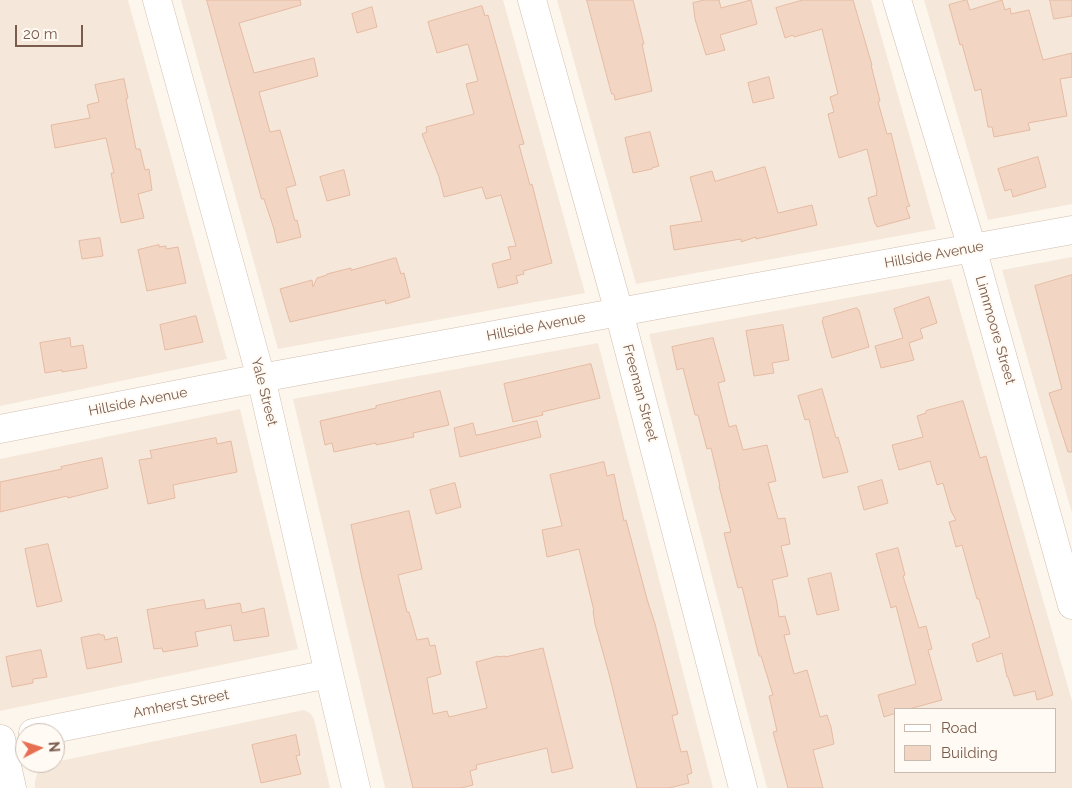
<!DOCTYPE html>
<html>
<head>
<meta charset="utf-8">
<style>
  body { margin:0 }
  #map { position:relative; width:1072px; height:788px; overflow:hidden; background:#fdf6ec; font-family:Raleway,sans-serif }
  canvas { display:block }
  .legend { position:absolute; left:894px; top:708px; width:162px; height:65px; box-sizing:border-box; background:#fffaf3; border:1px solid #cabbb1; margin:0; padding:6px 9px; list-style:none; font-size:15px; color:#7a5c4d }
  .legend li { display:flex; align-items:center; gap:10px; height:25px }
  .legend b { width:25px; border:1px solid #cabbb1 }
  .north { position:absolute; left:15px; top:723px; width:50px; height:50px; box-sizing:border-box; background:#fffaf3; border:1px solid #cabbb1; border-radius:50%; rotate:85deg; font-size:14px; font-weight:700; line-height:20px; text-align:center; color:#7a5c4d }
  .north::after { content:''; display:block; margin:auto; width:18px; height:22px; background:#e76f51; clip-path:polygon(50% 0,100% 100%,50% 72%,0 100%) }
  .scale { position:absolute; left:15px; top:25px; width:68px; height:22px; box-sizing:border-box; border:2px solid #7a5c4d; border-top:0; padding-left:6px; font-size:15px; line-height:18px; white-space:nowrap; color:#7a5c4d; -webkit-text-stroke:4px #fffaf3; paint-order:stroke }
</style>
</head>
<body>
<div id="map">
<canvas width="1072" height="788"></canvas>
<ul class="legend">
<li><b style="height:6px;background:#fff"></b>Road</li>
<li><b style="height:14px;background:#f3d5c3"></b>Building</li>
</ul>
<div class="north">N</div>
<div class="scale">20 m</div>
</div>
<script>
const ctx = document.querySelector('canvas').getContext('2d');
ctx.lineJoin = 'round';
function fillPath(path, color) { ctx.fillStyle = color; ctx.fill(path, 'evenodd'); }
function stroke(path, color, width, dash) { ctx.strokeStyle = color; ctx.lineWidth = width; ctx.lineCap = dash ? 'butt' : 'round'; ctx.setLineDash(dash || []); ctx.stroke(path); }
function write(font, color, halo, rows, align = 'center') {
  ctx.font = font + ' Raleway,sans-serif'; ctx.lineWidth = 4; ctx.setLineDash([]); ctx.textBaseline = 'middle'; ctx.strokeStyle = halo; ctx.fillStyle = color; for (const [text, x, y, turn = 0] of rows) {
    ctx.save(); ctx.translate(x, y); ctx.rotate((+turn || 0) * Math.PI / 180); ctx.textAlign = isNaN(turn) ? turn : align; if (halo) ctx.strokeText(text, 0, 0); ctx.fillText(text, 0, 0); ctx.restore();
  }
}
fillPath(new Path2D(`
  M0,0H128L227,359L0,406Z
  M181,0H503L585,293L278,349Z
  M557,0H871L936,229L636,284Z
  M924,0H1072V204L988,220Z
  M1072,257V513L1002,270Z
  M951,279L1072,701V788H767L649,334ZM896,709H1056V772H896Z
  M598,343L713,788H385L293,399Z
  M240,409L298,649L0,711V459Z
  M304,710L310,713L314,719L330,788H35V782L37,774L42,767L49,763H55V762Z`), '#f5e8da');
const building = new Path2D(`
  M207,0H300L301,5L239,23L254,73L314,58L318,76L259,92L270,132L280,130L296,185L286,188L295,221L297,220L301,237L277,243L274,229L264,199H262Z
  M587,0H633L644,44H642L652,91L615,100L614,94H612Z
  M705,0H719L721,8L751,0L757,24L720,35L725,50L706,55L695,19L693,3Z
  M803,0H853L872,65H871L880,101L878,102L887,134L891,133L908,202L910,206L906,207L910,218L877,227L876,224H875L868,198L877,195L876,193L877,192L867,149L839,158L828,114L834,112L830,97L838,94L822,29L794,37L793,35L785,38L776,8Z
  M967,0L970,10L1002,0L1005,10L1010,8L1011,14L1029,10L1043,60L1072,53V77L1060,79L1067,116L1028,123L1030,130L994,137L992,127H988L981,89L975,91L962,44L960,45L949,5Z
  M1050,0H1072V16L1054,19Z
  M482,6L485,16L488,15L524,144L519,145L530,185L532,184L552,263L523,271L524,274L516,276L518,283L498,288L492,264L511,259L508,247L516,246L501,195L486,199L482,187L444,197L439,177L422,134L427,132L426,127L474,114L466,84L478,81L468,44L437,53L428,22Z
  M372,7L377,27L357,33L352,14Z
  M769,77L774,98L753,103L748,83Z
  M124,79L128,98L126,99L136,149H140L145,170L149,169L152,190L138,194L144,218L121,223L111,173H114L106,138L55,148L51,125L90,118L87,105L99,102L95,85Z
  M650,132L659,166L652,168V169L633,173L625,138Z
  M1038,157L1046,187L1013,197L1011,189L1005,191L998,169Z
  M765,167L778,213L812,205L817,225L756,239V237L741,242V239L674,250L670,226L702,221L690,177L712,171L715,181Z
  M344,170L350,195L327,201L320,177Z
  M100,238L103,256L82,259L79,241Z
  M159,245V247L166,246V249L178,247L186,283L147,291L138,250Z
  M396,258L401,274L404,273L410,297L386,304L385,300L290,322L280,289L312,280L313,287L317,278L327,275V274L351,268V270Z
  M1072,275V452H1068L1049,393L1062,389L1035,286Z
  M929,297L937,323L920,329L923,338L909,343L914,360L881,368L875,346L903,338L894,309Z
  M857,308L858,310H859L869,347L832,358L822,321L823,320V318Z
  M196,316L203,342L165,350L160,325Z
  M783,325L789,360L772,363L774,373L754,376L746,331Z
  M70,338L71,347L83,345L87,368L62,372V370L45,373L40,343Z
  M713,338L725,381L718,383L729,427L736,425L743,450L767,445L776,481L768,483L778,519L785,518L790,544L781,546L788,576L772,580L777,603L779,617L785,616L790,634L784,635L794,674L807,670L820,717L827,715L831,727L834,744L813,750L823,788H788L773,732L777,731L769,696L773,695L761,656H759L742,587L738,588L724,533L731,532L719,486H720L711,448L707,449L698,415H695L683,368L677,370L672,347Z
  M591,364L600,398L542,412L543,415L513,422L504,384Z
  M822,389L836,438L838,437L848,472L823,478L809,419L805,420L798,396Z
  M440,391L449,425L413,433L414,437L376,445V443L334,452L332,443L325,445L320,421L376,408V406Z
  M963,401L980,458L986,456L1053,695L1037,700L1035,691L1014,696L1008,677H1007L1002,653L977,662L972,644L990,637L979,599H977L962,545L956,547L949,522L956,520L951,511L943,483L937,485L930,461L899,470L892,445L923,437L917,416L926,413V411Z
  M537,421L541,437L460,457L454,428L473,423L476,435Z
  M216,438L217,444L231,441L237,472L173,485L175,498L148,504L139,460L152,458L150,451Z
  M102,458L108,488L68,498L67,496L0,512V482L62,469L61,467Z
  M604,462L607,476L614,474L624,521L626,520L647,599L655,624L678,714L672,716L681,752L687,751L692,773L687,775L689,783L669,788H637L609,674L595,624L593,611H594L579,549L547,557L542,530L562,526L550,475Z
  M882,480L888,503L864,510L858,487Z
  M455,483L461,507L436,514L430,490Z
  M409,511L422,569L398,575L407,612H409L417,640L428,638L430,646L435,645L441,674L427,678L433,714L447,711L449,717L487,708L476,662L498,656V657L505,656V657L543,648L573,768L552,773L547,748L476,765L477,769L470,771L473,785L461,788H413L362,578L351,525Z
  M48,544L62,601L37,607L25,549Z
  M898,548L905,575L903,576L919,628L926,626L932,649L928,650L942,700L909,709H896V713L884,717L878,695L916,684L896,606L891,608L876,554Z
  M831,573L839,610L817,615L808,579Z
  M204,600L206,609L240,603L242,613L264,608L269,636L234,641L231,625L195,632L198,646L163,652L162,648L154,649L147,610Z
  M100,634L101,635H104L105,640L117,637L122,662L87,669L81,638Z
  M41,650L47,677L33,679V683L12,687L6,657Z
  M296,735L300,755L296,756L301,774L261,783L252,745Z`);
fillPath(building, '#f3d5c3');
stroke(building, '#e6bba3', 1);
const minor = new Path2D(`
  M157,0L261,378L329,674L356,788
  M532,0L619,312L743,788
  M897,0L972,248L1072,605
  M0,429L261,378L619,312L1072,230
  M33,733L329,674
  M1,739L12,788`);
stroke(minor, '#d1beb0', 29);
stroke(minor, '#fff', 28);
write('14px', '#7a5c4d', '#fffaf3', [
  ["Hillside Avenue",934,255,-10],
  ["Hillside Avenue",536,327,-11],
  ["Linnmoore Street",995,330,74],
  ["Yale Street",264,392,76],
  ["Freeman Street",640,393,75],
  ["Hillside Avenue",138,402,-11],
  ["Amherst Street",181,704,-11]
]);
</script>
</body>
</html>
